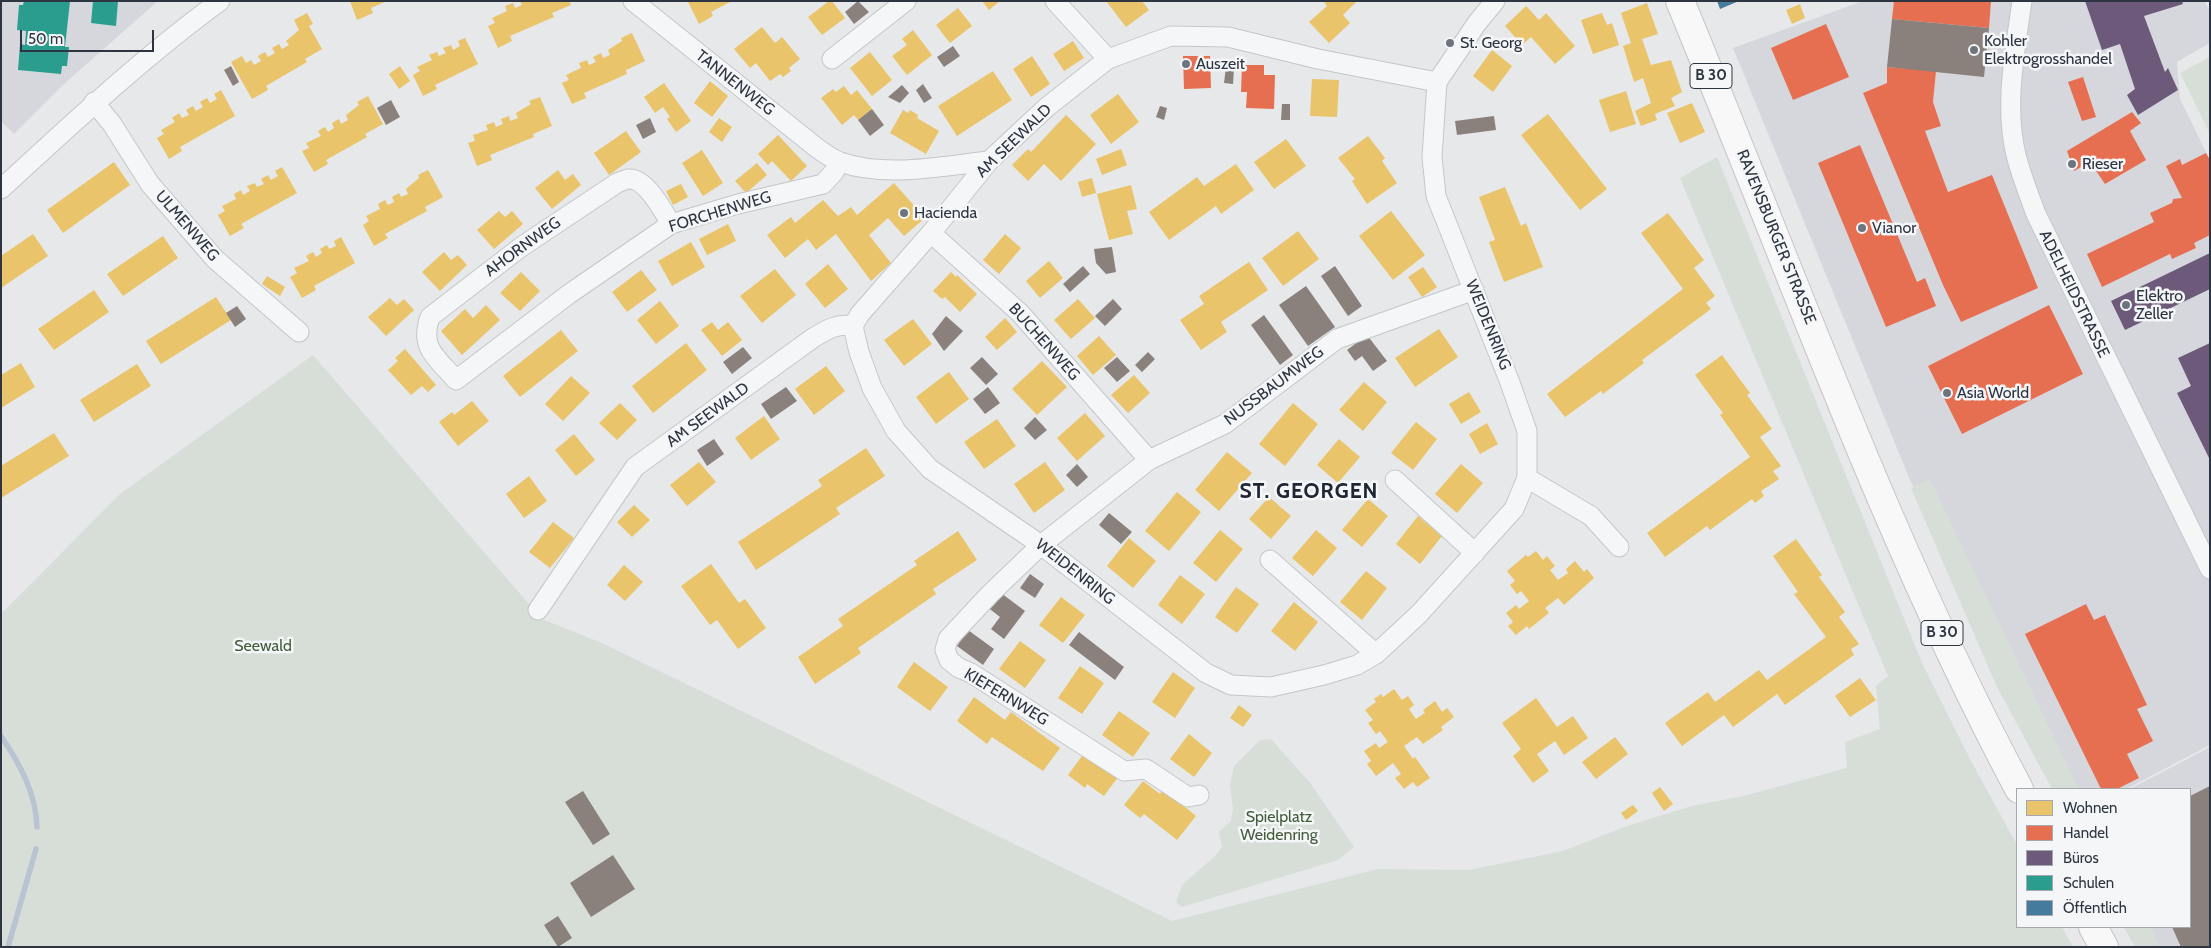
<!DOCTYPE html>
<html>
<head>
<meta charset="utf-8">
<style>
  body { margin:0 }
  #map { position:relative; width:2211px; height:948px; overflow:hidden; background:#e6e8ea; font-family:Cabin,sans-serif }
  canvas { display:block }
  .frame { position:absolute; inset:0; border:2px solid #2e3542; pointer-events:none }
  .legend { position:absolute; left:2016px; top:788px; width:175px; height:140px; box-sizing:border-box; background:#f4f6f8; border:1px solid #a5a9af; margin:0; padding:6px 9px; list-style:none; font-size:15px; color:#2e3542 }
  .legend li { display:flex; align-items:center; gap:10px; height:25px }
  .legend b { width:25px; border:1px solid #a5a9af }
  .scale { position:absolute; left:20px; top:30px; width:134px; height:22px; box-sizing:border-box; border:2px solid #2e3542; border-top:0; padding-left:6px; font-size:15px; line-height:18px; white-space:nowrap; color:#2e3542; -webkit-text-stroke:4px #f4f6f8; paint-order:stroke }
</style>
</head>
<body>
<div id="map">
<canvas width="2211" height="948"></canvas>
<div class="frame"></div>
<ul class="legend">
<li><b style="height:14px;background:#e9c46a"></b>Wohnen</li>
<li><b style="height:14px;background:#e76f51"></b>Handel</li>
<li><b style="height:14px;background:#6d597a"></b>Büros</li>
<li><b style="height:14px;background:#2a9d8f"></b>Schulen</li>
<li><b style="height:14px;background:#457b9d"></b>Öffentlich</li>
</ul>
<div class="scale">50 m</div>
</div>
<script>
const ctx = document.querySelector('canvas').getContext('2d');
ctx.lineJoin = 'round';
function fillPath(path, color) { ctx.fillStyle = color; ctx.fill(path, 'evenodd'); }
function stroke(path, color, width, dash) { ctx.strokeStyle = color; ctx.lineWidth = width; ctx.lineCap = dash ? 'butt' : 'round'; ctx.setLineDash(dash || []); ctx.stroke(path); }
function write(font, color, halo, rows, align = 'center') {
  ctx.font = font + ' Cabin,sans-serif'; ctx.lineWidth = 5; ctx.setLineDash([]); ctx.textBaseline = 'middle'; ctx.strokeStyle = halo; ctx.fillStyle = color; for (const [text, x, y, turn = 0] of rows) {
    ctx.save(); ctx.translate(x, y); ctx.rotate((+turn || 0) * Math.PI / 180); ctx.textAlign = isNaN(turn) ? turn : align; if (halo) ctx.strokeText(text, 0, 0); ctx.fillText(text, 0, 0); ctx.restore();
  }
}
fillPath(new Path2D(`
  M1,1H158L65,83L14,134L1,121Z
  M1863,1H2204L2210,11V43L2177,62L2180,99L2210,160V745L2126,789H2067L1910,480L1733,48Z
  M2210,747V947H2156L2145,927H2190V789H2130Z`), '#d5d7dd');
fillPath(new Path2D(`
  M2210,57V134L2180,73Z
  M1717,157L1922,663L1970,759L2017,845V927H2062L2073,947H1V614L120,494L313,355L542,619L604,644L1172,921L1378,869L1469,870L1563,851L1627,826L1692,806L1744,796L1847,768L1845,742L1880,729L1876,686L1888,676L1680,178Z
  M1930,479L2079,789H2052L1996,685L1911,488Z
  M1271,739L1311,784L1354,847L1338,860L1182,907L1176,902L1182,885L1215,856L1222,847L1219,832L1231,821L1233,809L1230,785L1234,766L1260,740Z
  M2124,927H2150L2160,947H2135Z`), '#d7ddd7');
fillPath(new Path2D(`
  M350,1H387L371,8L373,13L357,20Z
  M520,1H569L571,5L552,13L554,17L510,36L512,41L498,48L488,26L495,23L492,18L507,11L505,6L513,3L515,8L522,5Z
  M690,1H732L711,12L713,16L699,24L688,2Z
  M829,1H832L845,18L822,35L808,17Z
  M982,1H1000L989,10Z
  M1106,1H1142L1149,10L1126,27Z
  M1323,1H1357L1343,15L1350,23L1329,43L1309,22L1327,6Z
  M1647,3L1658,34L1642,39L1651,65L1671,60L1682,92L1671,98L1675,106L1655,114L1657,120L1641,126L1635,111L1651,103L1643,78L1634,82L1623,46L1631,43L1621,13Z
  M1800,4L1805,18L1792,24L1786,10Z
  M1526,6L1539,20L1546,13L1575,46L1555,64L1531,37L1522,45L1505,26Z
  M958,8L972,26L950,43L936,25Z
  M307,13L313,24L309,26L322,49L305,59L307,62L266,86L268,90L252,99L231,62L242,56L246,63L251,60L254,65L261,61L258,56L265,52L268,57L275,53L272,48L279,44L282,49L289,45L286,41L299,30L294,20Z
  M1602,13L1607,25L1612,23L1619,45L1593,54L1581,20Z
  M762,27L775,43L782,37L800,59L789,68L791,71L783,77L780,74L770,81L756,63L750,68L734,49Z
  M913,30L932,55L907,75L892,56L907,45L902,39Z
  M632,33L645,61L626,70L627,74L584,93L586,98L572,104L562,83L569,80L566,75L581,68L579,63L587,60L589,65L596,62L593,57L601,53L603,58L610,55L608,50L622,41L621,38Z
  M465,38L478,64L435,85L437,89L423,96L413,75L420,71L417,67L432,60L429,55L437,52L439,56L446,53L443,48L451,45L453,50L460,46L458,41Z
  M1073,41L1084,58L1064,71L1053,54Z
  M1492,50L1512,66L1493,92L1473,76Z
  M870,52L892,80L872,96L850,68Z
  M1032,56L1050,84L1031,97L1013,69Z
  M400,66L410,81L399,89L389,74Z
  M993,71L1012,100L957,136L938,106Z
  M1312,79L1339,80L1337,117L1310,116Z
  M710,81L728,96L712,117L694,103Z
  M664,83L691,121L676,132L667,119L670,117L663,107L655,113L644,97Z
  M844,86L851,95L857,90L872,109L858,120L854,115L842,125L821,98L833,89L836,92Z
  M221,90L235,116L180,147L182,151L169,159L157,138L164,134L161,130L175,122L172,118L179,113L182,118L189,115L186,110L193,106L196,111L203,107L200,102L207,98L210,103L217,99L214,94Z
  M1626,91L1636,124L1610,132L1599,100Z
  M1118,94L1139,122L1111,144L1090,115Z
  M368,96L383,124L365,134L367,137L326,160L328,164L314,172L302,151L309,148L306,143L321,136L318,131L325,127L328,132L334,128L332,123L339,119L341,124L348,120L346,115L359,105L357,102Z
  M540,97L552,126L533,134L534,137L490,155L492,160L477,166L468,143L475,141L473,135L488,130L486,125L494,122L496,127L503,124L501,119L509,116L510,121L518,118L516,113L531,104L529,101Z
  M1692,103L1705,132L1680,143L1667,113Z
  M903,110L908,113L910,110L918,115L917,118L939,131L926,154L890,133Z
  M1548,114L1607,189L1580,210L1521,135Z
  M1066,115L1096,144L1061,181L1044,164L1028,181L1012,165L1028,149L1031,152Z
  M719,118L732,127L722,142L709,132Z
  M626,131L641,152L609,175L594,153Z
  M778,135L807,166L791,181L772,161L768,165L758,154Z
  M1368,136L1385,158L1382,161L1397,183L1367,204L1352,181L1355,179L1338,158Z
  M1286,139L1306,166L1274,189L1254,162Z
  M1121,149L1127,165L1102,175L1096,159Z
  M702,150L723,183L703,196L682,163Z
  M114,162L130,185L63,233L47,210Z
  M757,163L767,175L746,193L735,181Z
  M1236,164L1254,190L1221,214L1216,206L1169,240L1149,212L1197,177L1204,186Z
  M282,167L297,193L241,224L244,228L230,236L218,215L225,211L222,206L236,199L234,194L241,190L243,195L250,191L247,186L255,183L257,187L264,184L261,179L268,175L271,180L278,176L275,171Z
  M428,170L443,197L425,207L427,211L385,234L388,238L374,246L363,225L369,221L366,216L380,209L378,204L385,200L388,205L394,202L392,197L399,193L401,197L408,194L406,189L419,178L418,175Z
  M558,170L565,180L573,174L581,185L552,209L535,188Z
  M1092,178L1096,193L1082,197L1078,182Z
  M894,183L925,218L904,236L888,218L869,235L891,263L871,281L836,234L816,250L808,239L785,258L767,235L791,217L795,223L823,200L838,216L851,207L857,215Z
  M681,184L688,197L673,205L666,191Z
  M1131,185L1137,209L1127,211L1133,234L1109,240L1097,194Z
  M1505,187L1521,226L1526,223L1543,267L1504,282L1489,242L1495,240L1479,197Z
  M499,211L505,217L512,211L523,224L494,249L477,230Z
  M1391,211L1425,255L1393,280L1359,236Z
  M1668,213L1704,260L1694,268L1715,296L1706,303L1711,309L1642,360L1644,363L1603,394L1601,391L1565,417L1547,394L1683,289L1641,233Z
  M728,224L736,241L707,255L699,239Z
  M1298,231L1319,259L1283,286L1262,258Z
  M33,234L48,256L1,288V256Z
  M1005,234L1021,248L999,274L983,260Z
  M163,236L178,258L123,296L107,274Z
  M341,237L355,263L314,286L316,290L302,298L290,277L297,273L294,268L309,261L306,256L313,252L316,257L322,253L320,249L327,245L329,249L336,246L334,241Z
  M691,242L705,267L672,286L658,261Z
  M444,252L451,260L458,255L467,265L440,291L422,272Z
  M1049,261L1063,278L1040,298L1026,281Z
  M1249,262L1268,290L1221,322L1227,332L1201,350L1180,320L1204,304L1199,296Z
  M828,264L848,289L825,308L805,284Z
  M1423,267L1437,287L1422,297L1408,277Z
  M775,269L796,295L762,323L740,296Z
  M641,270L657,290L627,312L612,292Z
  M521,272L540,291L520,311L500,293Z
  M951,272L956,277L957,275L977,294L960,312L945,297L942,299L933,291Z
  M267,276L285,287L280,296L262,284Z
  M94,290L109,312L54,350L38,329Z
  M216,297L231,320L161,364L146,341Z
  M390,298L397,305L404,299L414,310L386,336L368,317Z
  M1078,299L1095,318L1071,339L1054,320Z
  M660,301L679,326L656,344L637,320Z
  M486,305L500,320L462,355L441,331L465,309L473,318Z
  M1005,318L1017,332L997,350L985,337Z
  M913,319L932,344L904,366L884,340Z
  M712,322L718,330L728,322L742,340L722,356L701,330Z
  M1439,329L1458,357L1415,387L1395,358Z
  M561,330L578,351L520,397L503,376Z
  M1099,336L1116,355L1093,375L1077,356Z
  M686,343L707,370L653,413L632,386Z
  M405,349L436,385L428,392L422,386L411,395L388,370L398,361L395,358Z
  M1722,355L1750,393L1747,395L1772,429L1760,437L1781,466L1773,471L1779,479L1761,491L1764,496L1755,503L1752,499L1710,530L1707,526L1665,557L1647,533L1750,457L1720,415L1723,413L1695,375Z
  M1042,361L1067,387L1037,415L1012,389Z
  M21,363L35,387L1,408V375Z
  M137,364L151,386L94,422L80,400Z
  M826,366L845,391L814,415L795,389Z
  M949,372L969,399L936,424L916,397Z
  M1134,375L1150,393L1128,413L1111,395Z
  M571,376L590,393L563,421L545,404Z
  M1364,382L1387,402L1363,431L1339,410Z
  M1469,392L1481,412L1461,424L1449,404Z
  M472,401L489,421L458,446L439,422L452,412L454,415Z
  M620,403L637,420L617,440L599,423Z
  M1293,403L1318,424L1285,466L1259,444Z
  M1085,413L1105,436L1077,461L1057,438Z
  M764,416L780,439L751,460L735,438Z
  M997,419L1016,446L984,469L964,442Z
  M1416,422L1437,439L1413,470L1391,453Z
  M1487,423L1498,444L1480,454L1469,434Z
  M54,433L69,456L1,498V466Z
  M574,434L595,460L576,476L555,450Z
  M1339,439L1360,457L1338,483L1317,465Z
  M866,448L885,476L836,508L840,514L756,570L738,542L822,486L818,480Z
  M1227,452L1252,473L1219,511L1195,490Z
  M699,462L716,482L687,506L670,485Z
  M1045,462L1065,490L1034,513L1014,484Z
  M1461,464L1483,483L1457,513L1435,494Z
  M529,476L547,501L524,518L506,494Z
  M1177,492L1201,512L1169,551L1145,531Z
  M1269,497L1291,516L1271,539L1249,519Z
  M1368,499L1388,516L1362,547L1342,530Z
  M634,505L650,520L632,537L617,522Z
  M1418,516L1442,536L1420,564L1396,544Z
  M553,522L574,538L550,568L529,552Z
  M1220,530L1243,549L1216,582L1193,563Z
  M1316,530L1337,548L1313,576L1292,558Z
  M958,531L977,560L933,589L936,594L858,648L861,653L815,684L798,657L843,626L838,619L917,565L914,561Z
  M1129,538L1156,561L1133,588L1107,566Z
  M1796,539L1822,575L1819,577L1845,612L1839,617L1859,644L1851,649L1854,655L1785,705L1777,694L1733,727L1724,715L1682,746L1665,723L1708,692L1715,702L1759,670L1767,680L1826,637L1794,594L1798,592L1773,556Z
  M1536,551L1543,560L1547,556L1555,566L1550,570L1558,580L1568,573L1566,569L1575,561L1584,572L1587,569L1594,578L1564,605L1558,598L1545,608L1549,613L1529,629L1527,626L1516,635L1508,626L1513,622L1506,613L1516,605L1519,609L1529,601L1521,591L1517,594L1510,585L1515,581L1507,571L1526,555L1528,557Z
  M711,564L739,603L745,599L766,628L738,649L717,620L710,625L681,586Z
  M624,565L643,582L625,601L607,585Z
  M1366,571L1387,588L1362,620L1340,602Z
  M1180,575L1205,594L1182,624L1158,605Z
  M1236,587L1259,604L1237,633L1215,617Z
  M1061,597L1085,615L1063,643L1039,625Z
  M1294,602L1318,622L1295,651L1271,631Z
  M1020,641L1046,660L1025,688L999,669Z
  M914,662L948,687L930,711L897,687Z
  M1080,666L1104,683L1082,714L1058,698Z
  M1173,672L1195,688L1175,718L1152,702Z
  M1860,678L1876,700L1850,717L1835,696Z
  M1394,689L1402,700L1408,696L1414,705L1409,709L1416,719L1425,713L1423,710L1435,701L1442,712L1447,708L1454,717L1441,727L1443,730L1423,744L1417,737L1404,746L1413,759L1415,757L1430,778L1417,787L1413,782L1404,789L1395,778L1401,774L1393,763L1376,776L1367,764L1371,761L1364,751L1376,743L1379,748L1388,742L1380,731L1376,734L1368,723L1373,720L1365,710L1376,702L1374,699L1381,694L1383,697Z
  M974,697L1005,720L1011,712L1060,748L1043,771L992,737L987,744L957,721Z
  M1536,698L1557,727L1573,716L1588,738L1564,755L1555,741L1537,754L1549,771L1533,783L1513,756L1521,749L1502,723Z
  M1239,705L1252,715L1243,727L1230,718Z
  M1119,711L1150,733L1133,757L1102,735Z
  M1189,734L1212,753L1194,777L1170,759Z
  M1615,737L1628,754L1596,779L1582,762Z
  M1085,752L1121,773L1104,796L1087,784L1085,788L1068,775Z
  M1143,781L1160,794L1163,789L1196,816L1177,840L1144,814L1140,818L1124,805Z
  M1660,787L1673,804L1664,811L1652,793Z
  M1633,805L1638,811L1626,820L1621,813Z`), '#e9c46a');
fillPath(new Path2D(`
  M1894,1H1991L1989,28L1892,19Z
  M1826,24L1849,77L1793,100L1771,48Z
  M1183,56H1210L1211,88L1184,89Z
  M1242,65H1264V75H1275L1274,109L1246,108L1247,92H1241Z
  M1887,67L1936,71L1933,102L1941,126L1925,131L1948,192L1992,175L2038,288L1961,322L1943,285L1863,93L1887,83Z
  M2083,77L2096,117L2082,121L2068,82Z
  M2132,112L2141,123L2130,131L2146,160L2105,184L2090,162L2074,171L2067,151Z
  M1860,145L1917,282L1925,278L1936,306L1886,327L1818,163Z
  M2206,153L2210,160V235L2194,243L2196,248L2172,259L2170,254L2102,287L2087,254L2154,222L2150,213L2172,203L2173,199L2182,198L2166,166L2180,159L2182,165Z
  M2049,305L2083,374L1962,434L1928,366Z
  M2086,604L2094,620L2105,615L2147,705L2137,709L2153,741L2127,754L2139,778L2117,789H2101L2025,634Z`), '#e76f51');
fillPath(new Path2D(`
  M2085,1H2182L2183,4L2144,16L2165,72L2168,68L2178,90L2138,115L2127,95L2135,89L2120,44L2102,50Z
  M2210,253V289L2125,330L2111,301Z
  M2210,343V460L2177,393L2191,386L2178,358Z`), '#6d597a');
fillPath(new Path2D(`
  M24,1H70L65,47H69L67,66H62L61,74L18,70L20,44L25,45L26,31L17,30L19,5H23Z
  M93,1H118L116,26L91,23Z`), '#2a9d8f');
fillPath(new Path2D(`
  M1717,1H1739L1720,9Z`), '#457b9d');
fillPath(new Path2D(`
  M858,1L869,12L854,24L845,12Z
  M1892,19L1989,28L1984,77L1887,67Z
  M953,46L960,56L944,67L937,57Z
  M231,66L239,82L233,86L224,70Z
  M1226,67L1234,68L1233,84L1224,83Z
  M923,84L932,98L924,103L916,90Z
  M902,85L909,93L900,103L888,97Z
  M391,100L400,117L386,125L377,108Z
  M1282,104H1290V120H1281Z
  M1160,106L1167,108L1164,120L1156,117Z
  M872,109L884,125L870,136L858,120Z
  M1494,116L1496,130L1457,135L1455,121Z
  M650,118L656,132L643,139L636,125Z
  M1112,247L1116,272L1106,274L1096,263L1094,249Z
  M1083,266L1090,274L1070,292L1063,284Z
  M1335,266L1362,306L1348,316L1321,276Z
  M1306,286L1335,327L1308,346L1279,305Z
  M1113,299L1122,309L1105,326L1095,316Z
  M237,306L246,319L235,327L226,313Z
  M1264,315L1293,355L1280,365L1251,325Z
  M946,316L963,331L944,351L932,334Z
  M1367,335L1387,361L1373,371L1362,356L1355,361L1347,350Z
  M743,347L752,358L732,374L723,362Z
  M1148,352L1155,359L1142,372L1135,365Z
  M982,357L998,374L986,385L970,368Z
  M1117,357L1130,371L1117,382L1104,368Z
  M786,387L797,401L771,419L761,404Z
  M988,387L1000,403L985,414L973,399Z
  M1035,417L1047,430L1035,440L1024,428Z
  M714,439L724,454L707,466L697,450Z
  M1077,464L1088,477L1077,487L1066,475Z
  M1109,513L1132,532L1121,544L1099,525Z
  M1030,574L1044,584L1035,598L1020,588Z
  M997,590L1025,611L1004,639L991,629L1000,617L986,606Z
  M968,630L994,649L983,665L957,646Z
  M1079,632L1124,667L1115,680L1069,645Z
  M2210,786V947H2181L2172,927H2190V796Z
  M583,791L610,834L593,845L565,802Z
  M613,855L635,889L591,917L570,883Z
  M558,916L572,938L558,947L544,925Z`), '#8a817c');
stroke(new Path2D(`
  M1,736C20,764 36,793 37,827
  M8,947L36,849`), '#b8c4d2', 5.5);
const street = new Path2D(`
  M633,1L817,148C824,153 832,159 840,162C887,178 941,166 989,161
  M1055,1L1108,59
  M2022,1C2015,52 2004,105 2016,155C2021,175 2029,195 2036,214L2210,569
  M832,59L906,1
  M94,102L112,124L150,184L215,259L299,332
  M1,189C72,124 142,58 220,1
  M671,224C663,211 646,177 628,179C624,180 620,182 617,183L521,247L430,317C419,348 437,358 456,380L569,294L671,224L738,204L823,184L834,172L839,162
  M931,233L1020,313L1149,460
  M853,326L859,352L872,388L896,431L930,469L1041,545L1206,673L1231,685L1271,687L1324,675L1357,665L1376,654L1419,614L1514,509L1527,478V431L1509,380L1436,196L1432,157L1437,82L1477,23L1495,1
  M853,326L860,314L931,233L989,161L1047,107L1108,59L1171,36L1228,37L1318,59L1437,82
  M1527,478L1591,516L1619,547
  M1395,480L1475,553
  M1270,560L1376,654
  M538,610L635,467L813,338C826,330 837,323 853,326
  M1199,795L1188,797L1146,769L1124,771L971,673L959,668L949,660L945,650L948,639L990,594L1041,545L1149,460L1225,424L1337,339L1474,290`);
const primary = new Path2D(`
  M1680,1C1789,264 1885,538 2019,789
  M2093,927L2104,947`);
stroke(street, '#c4c6c8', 21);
stroke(primary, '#c3c5c7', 30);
stroke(street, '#f5f6f7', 19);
stroke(primary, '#f8f8f8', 28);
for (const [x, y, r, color] of [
  [1450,43,5,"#6e747d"],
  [1974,50,5,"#6e747d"],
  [1186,64,5,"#6e747d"],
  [2072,164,5,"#6e747d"],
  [904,213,5,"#6e747d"],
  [1862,228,5,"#6e747d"],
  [2126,305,5,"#6e747d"],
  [1947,393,5,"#6e747d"]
]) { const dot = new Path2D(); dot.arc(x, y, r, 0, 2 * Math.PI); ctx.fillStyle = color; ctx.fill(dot); stroke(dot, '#f4f6f8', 2); }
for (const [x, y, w] of [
  [1711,76,42],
  [1942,633,42]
]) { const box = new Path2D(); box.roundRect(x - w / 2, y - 12.5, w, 25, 4); ctx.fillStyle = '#f4f6f8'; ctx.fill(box); stroke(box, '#2e3542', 1); }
write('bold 15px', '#2e3542', null, [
  ["B 30",1711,76],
  ["B 30",1942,633]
]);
write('16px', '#2e3542', '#f4f6f8', [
  ["Kohler",1984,41],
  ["Elektrogrosshandel",1984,59],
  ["St. Georg",1460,43],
  ["Auszeit",1196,64],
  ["Rieser",2082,164],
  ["Hacienda",914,213],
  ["Vianor",1872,228],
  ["Elektro",2136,296],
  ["Zeller",2136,314],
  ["Asia World",1957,393]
], 'left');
write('16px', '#2e3542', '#f4f6f8', [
  ["TANNENWEG",735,83,38],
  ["AM SEEWALD",1014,141,-44],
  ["FORCHENWEG",720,212,-17],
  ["ULMENWEG",187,226,49],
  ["RAVENSBURGER STRASSE",1776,237,68],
  ["AHORNWEG",523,247,-36],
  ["ADELHEIDSTRASSE",2074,294,64],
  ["WEIDENRING",1488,325,68],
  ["BUCHENWEG",1044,342,48],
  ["NUSSBAUMWEG",1274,386,-37],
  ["AM SEEWALD",708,415,-36],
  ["WEIDENRING",1075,572,38],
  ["KIEFERNWEG",1006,697,31]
]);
write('16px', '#425d3c', '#f4f6f8', [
  ["Seewald",263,646],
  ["Spielplatz",1279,817],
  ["Weidenring",1279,835]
]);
ctx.letterSpacing = '1px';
write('bold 21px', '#202633', '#f4f6f8', [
  ["ST. GEORGEN",1309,492]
]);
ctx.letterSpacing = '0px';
</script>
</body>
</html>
